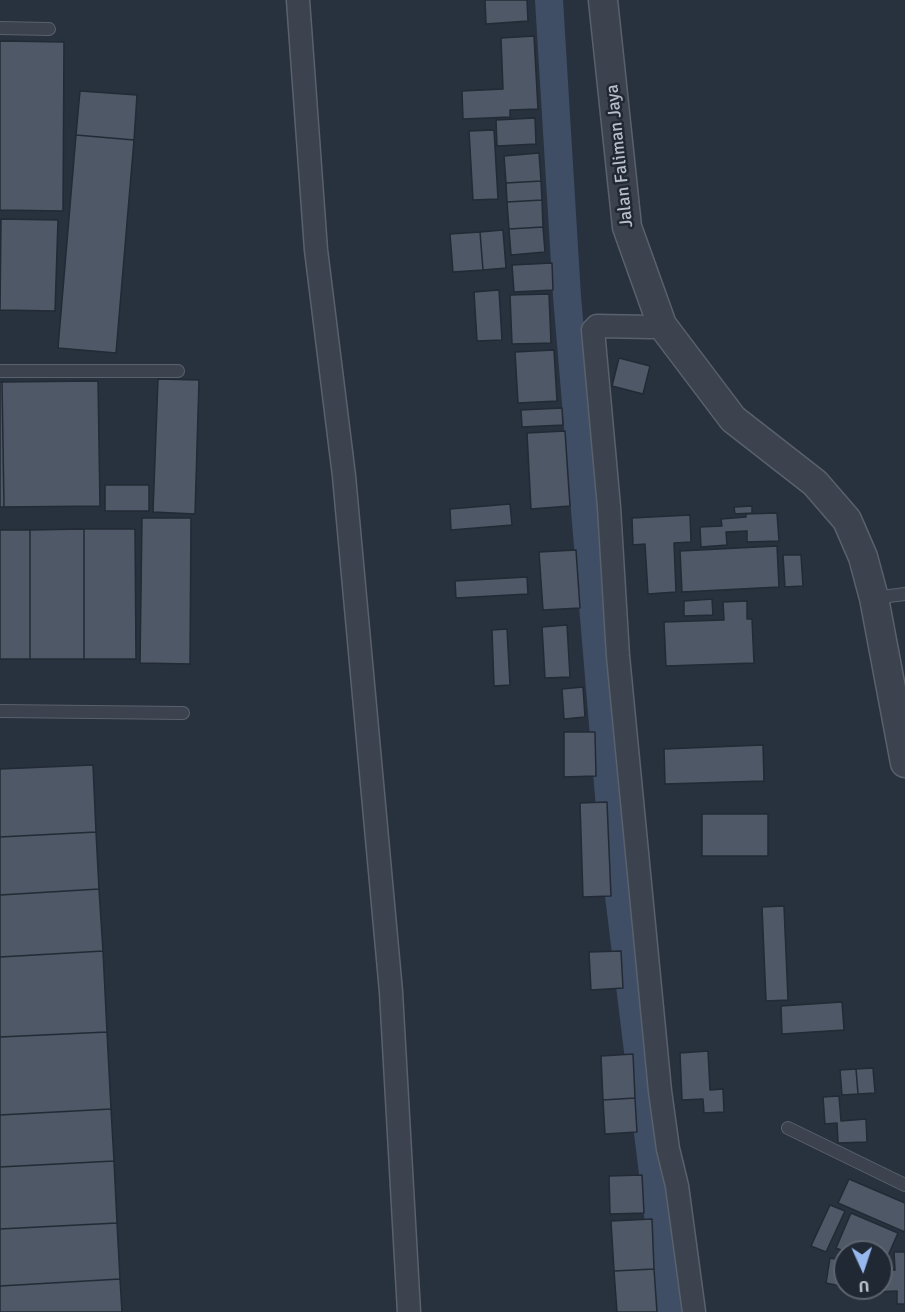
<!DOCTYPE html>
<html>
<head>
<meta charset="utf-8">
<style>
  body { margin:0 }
  #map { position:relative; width:905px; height:1312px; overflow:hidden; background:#28313e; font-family:Signika,sans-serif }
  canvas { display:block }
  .north { position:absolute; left:833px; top:1240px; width:60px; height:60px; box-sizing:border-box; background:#202833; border:2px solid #5d646f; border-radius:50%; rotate:177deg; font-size:16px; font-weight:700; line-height:24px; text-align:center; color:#b8bec9 }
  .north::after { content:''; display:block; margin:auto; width:21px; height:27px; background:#97b8ef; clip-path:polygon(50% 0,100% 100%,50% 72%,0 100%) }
</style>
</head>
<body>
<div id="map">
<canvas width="905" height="1312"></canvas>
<div class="north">U</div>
</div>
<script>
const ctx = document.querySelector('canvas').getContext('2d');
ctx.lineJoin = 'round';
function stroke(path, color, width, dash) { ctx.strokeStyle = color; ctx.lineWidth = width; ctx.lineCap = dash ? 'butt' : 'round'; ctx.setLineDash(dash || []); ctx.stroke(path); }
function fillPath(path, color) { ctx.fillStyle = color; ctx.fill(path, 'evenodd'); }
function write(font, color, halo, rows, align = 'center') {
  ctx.font = font + ' Signika,sans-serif'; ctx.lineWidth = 5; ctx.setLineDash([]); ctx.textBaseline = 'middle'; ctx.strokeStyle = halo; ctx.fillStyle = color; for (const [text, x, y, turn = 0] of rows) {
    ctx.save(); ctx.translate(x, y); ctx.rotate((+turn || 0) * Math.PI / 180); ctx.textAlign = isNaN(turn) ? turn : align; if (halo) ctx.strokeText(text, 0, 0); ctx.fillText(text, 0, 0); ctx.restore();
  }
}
stroke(new Path2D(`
  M549,0L567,296L614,855L670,1312`), '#3f4e65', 28);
const building = new Path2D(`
  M485,0H527L528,21L486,24Z
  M534,36L538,109L510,110V117L463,119L462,91L503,89L501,38Z
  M0,41L64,42L63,211L0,210Z
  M80,91L137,95L134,140L76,135Z
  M535,118L536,144L497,146L496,120Z
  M494,130L498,199L473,200L469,131Z
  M76,135L134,140L116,353L58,348Z
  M539,153L541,181L506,183L504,156Z
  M541,181L542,200L507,202L506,183Z
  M542,200L543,227L509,229L507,202Z
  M1,219L58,220L55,311L0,310Z
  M543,227L545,252L511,255L509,229Z
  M503,230L506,268L483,270L480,232Z
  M480,232L483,270L453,272L450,234Z
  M552,263L553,290L514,292L512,265Z
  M499,290L502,340L477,341L474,292Z
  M549,294L551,343L512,344L510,295Z
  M554,350L557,401L518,403L515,352Z
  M619,358L650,366L643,394L612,386Z
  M158,379L199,380L195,514L153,512Z
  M98,381L100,506L4,507L2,382Z
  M0,382H2L4,507H0Z
  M562,408L563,425L522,427L521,410Z
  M565,431L570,506L531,509L527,433Z
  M105,485H149V511H105Z
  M510,504L512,525L451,530L450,509Z
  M752,506V513L735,514L734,507Z
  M777,513L779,541L747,542V531L726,532L727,545L701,547L700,527L722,526L721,519L746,517V514Z
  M690,515L691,542L674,543L676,592L648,594L645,544L633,545L632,518Z
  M142,518H191L190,664L140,663Z
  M84,529V659H30V530Z
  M84,529H135L136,659H84Z
  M0,530H30V659H0Z
  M777,546L779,587L682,592L680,551Z
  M576,550L580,608L543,610L539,552Z
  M783,555H801L803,586L785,587Z
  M527,577L528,594L456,598L455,581Z
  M712,599L713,615L684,616V601Z
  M747,601V619H752L754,663L666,666L664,622L724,620L723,602Z
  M567,625L570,677L545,678L542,627Z
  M507,629L510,685L494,686L492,630Z
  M583,687L585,717L564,719L562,689Z
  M564,732H595L596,776L564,777Z
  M763,745L764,781L665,784L664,749Z
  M93,765L96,832L0,837V769Z
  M607,802L611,896L583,897L580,803Z
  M702,814H768V856H702Z
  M96,832L99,889L0,895V837Z
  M99,889L103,951L0,957V895Z
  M784,906L788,1000L766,1001L762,907Z
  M103,951L107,1032L0,1037V957Z
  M621,951L623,988L591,990L589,952Z
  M842,1002L844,1030L782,1034L781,1006Z
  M107,1032L111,1109L0,1115V1037Z
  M708,1051L710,1090L723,1089L724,1112L704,1113L703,1099L682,1100L680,1053Z
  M633,1054L635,1098L603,1100L601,1056Z
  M873,1068L875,1093L858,1094L856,1069Z
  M856,1069L858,1094L842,1095L840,1070Z
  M839,1096L841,1121L866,1119L867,1142L838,1143L837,1123L825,1124L823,1097Z
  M635,1098L637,1132L605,1134L603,1100Z
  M111,1109L114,1161L0,1167V1115Z
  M114,1161L117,1223L0,1229V1167Z
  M642,1175L644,1213L610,1214L609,1176Z
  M849,1179L905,1203V1232L838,1203Z
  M830,1205L845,1211L826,1252L811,1246Z
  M851,1213L898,1233L883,1267H881V1252H846L836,1248Z
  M652,1219L654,1269L614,1271L611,1221Z
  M117,1223L120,1279L0,1286V1229Z
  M894,1252H905V1304H897V1291L876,1292L875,1288H881V1271L895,1270Z
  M830,1258L845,1261V1287L826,1283Z
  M654,1269L657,1312H617L614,1271Z
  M120,1279L122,1312H0V1286Z`);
fillPath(building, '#4e5866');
stroke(building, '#222a35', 1.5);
const service = new Path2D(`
  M0,28L49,29
  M0,371H178
  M874,598L905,594
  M0,711L183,713
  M788,1128L905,1185`);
const minor = new Path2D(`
  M298,0L316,250L344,476L391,992L409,1312
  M662,325L651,327L597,326L593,330L609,507L618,656L660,1091L668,1149L677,1186L694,1312`);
const tertiary = new Path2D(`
  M603,0L627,227L662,325L733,419L815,483L847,520L863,557L874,598L905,763`);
stroke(service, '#59616c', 14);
stroke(minor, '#59616c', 25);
stroke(tertiary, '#59616c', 31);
stroke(service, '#3c434e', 12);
stroke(minor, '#3c434e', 22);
stroke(tertiary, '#3c434e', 28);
write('18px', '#b8bec9', '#202833', [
  ["Jalan Faliman Jaya",620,156,-96]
]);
</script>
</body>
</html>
